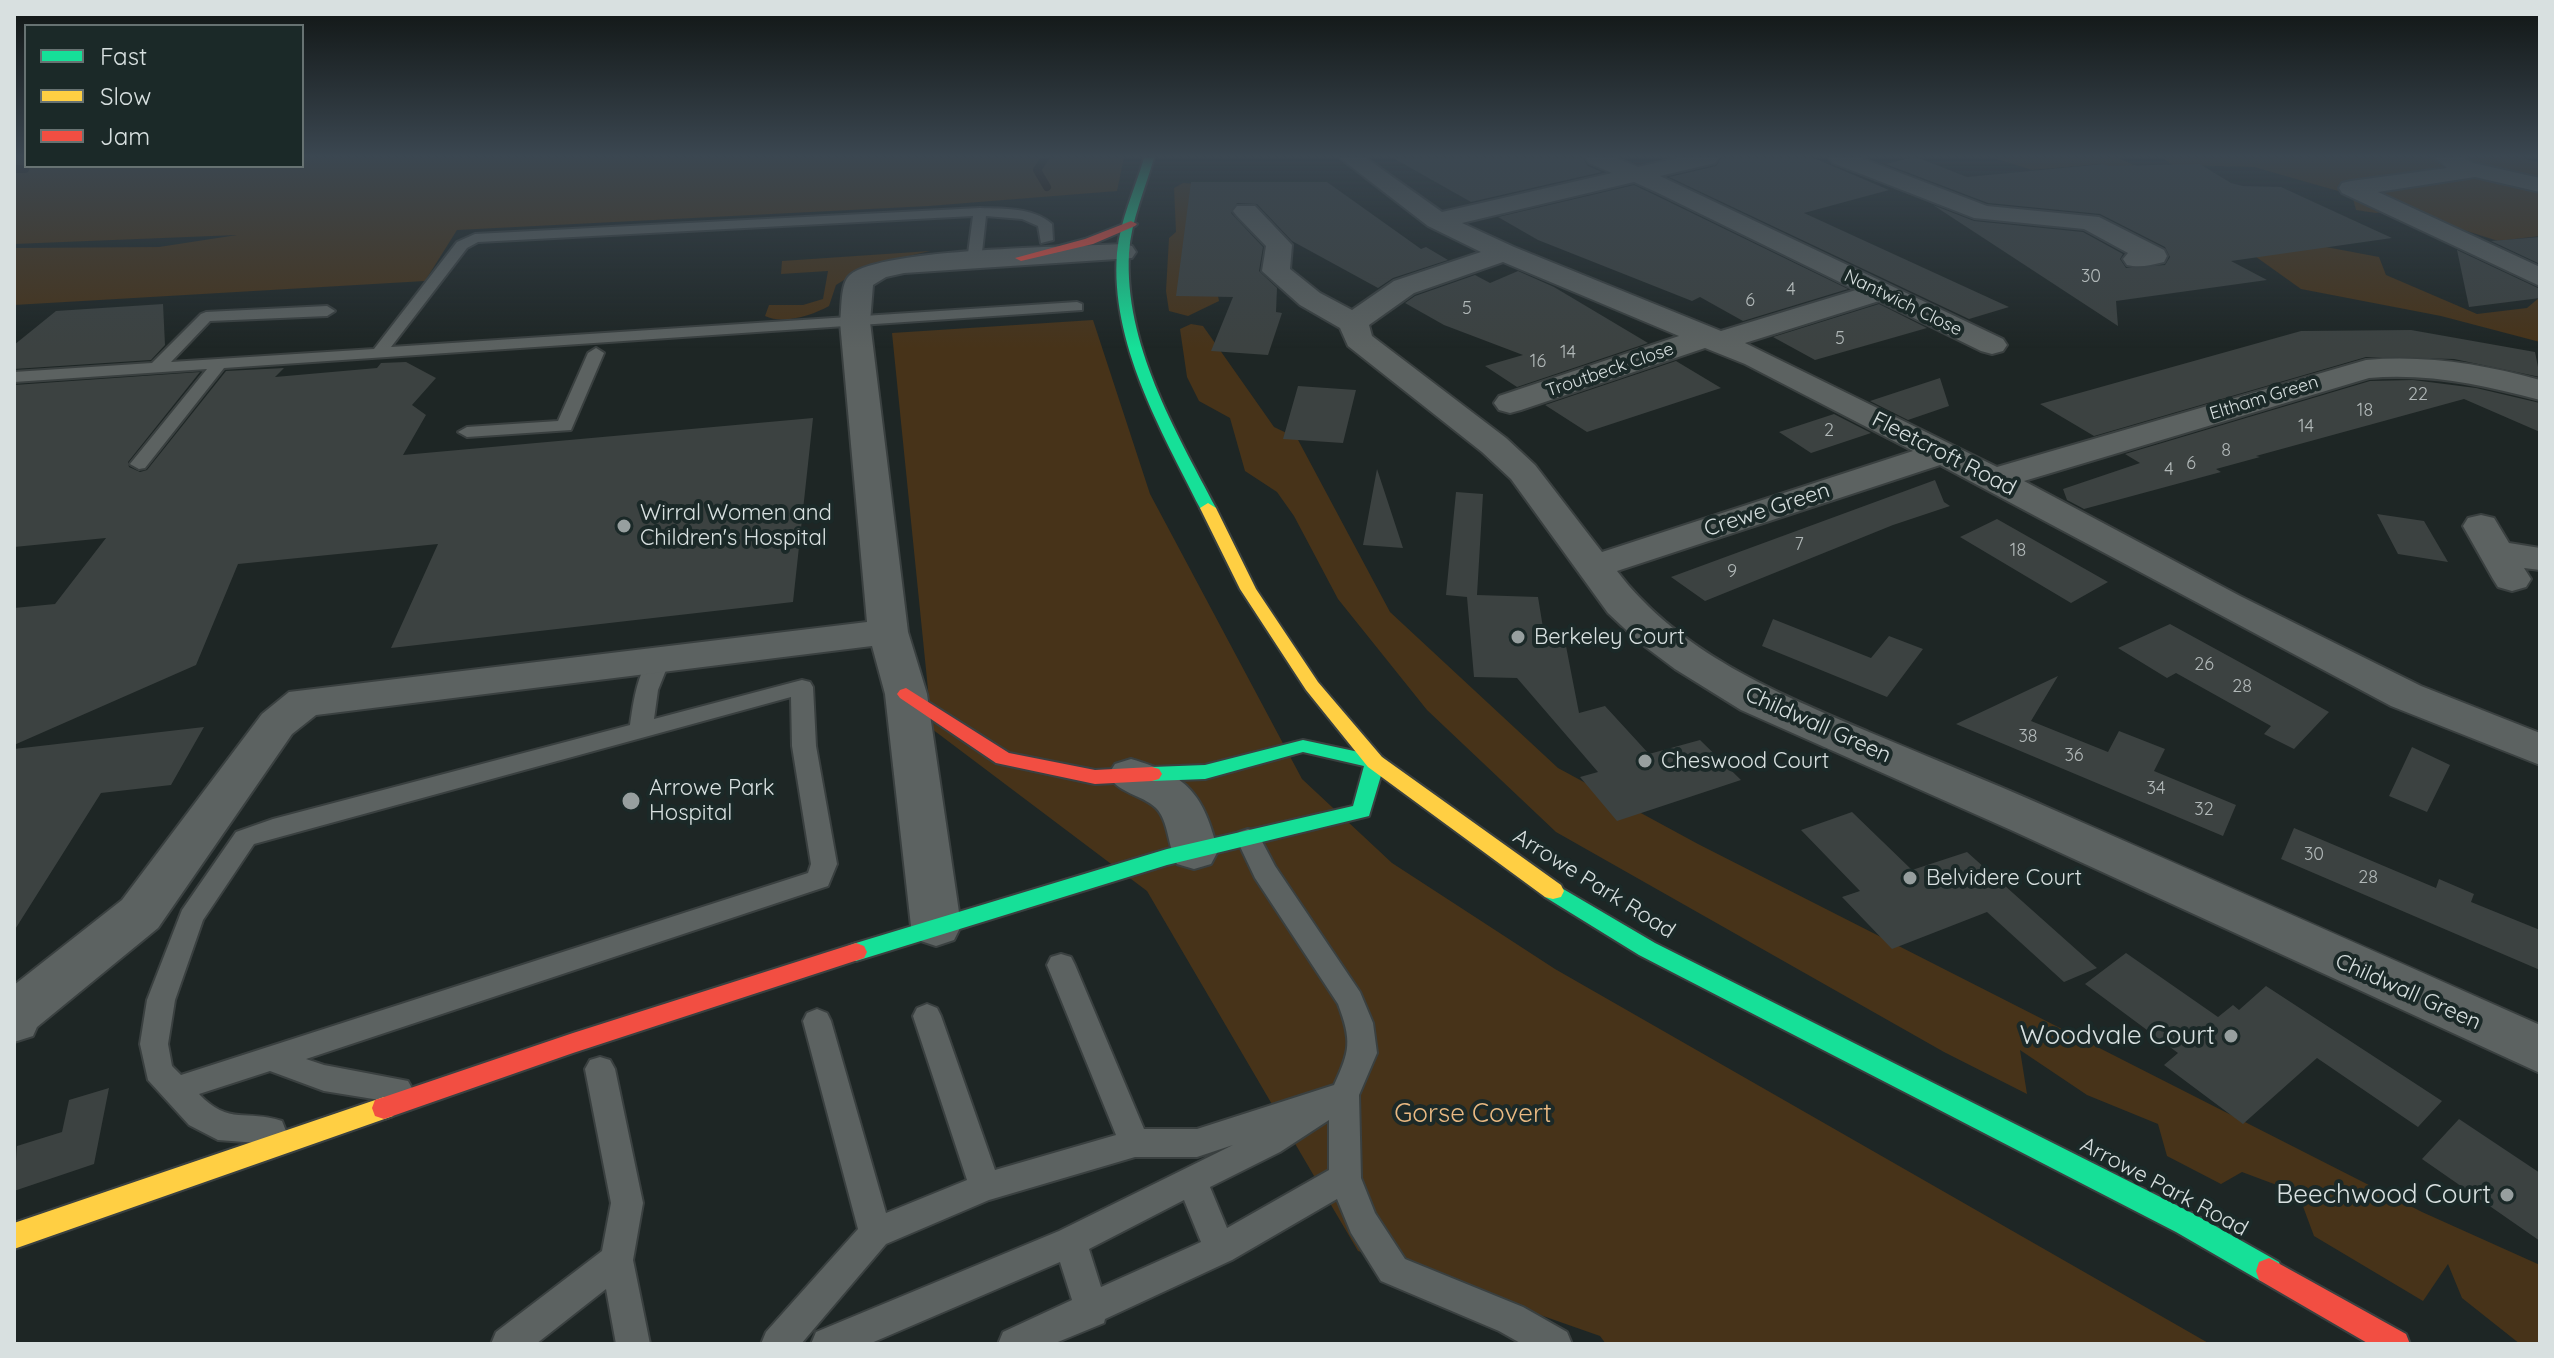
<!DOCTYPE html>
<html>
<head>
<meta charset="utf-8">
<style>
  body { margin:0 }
  #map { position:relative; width:2554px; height:1358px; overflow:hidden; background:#1e2625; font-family:Quicksand,sans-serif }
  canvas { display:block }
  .frame { position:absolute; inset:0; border:16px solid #d8e0e0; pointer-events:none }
  .legend { position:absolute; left:24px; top:24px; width:280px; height:144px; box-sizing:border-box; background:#1b2928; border:2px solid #677272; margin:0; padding:10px 14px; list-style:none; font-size:24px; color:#d8e0e0 }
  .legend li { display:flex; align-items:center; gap:16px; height:40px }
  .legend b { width:40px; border:2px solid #677272 }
</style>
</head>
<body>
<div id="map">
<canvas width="2554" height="1358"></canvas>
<div class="frame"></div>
<ul class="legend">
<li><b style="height:10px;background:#16e098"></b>Fast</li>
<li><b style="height:10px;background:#ffcf43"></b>Slow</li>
<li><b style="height:10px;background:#f24e42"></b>Jam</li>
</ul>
</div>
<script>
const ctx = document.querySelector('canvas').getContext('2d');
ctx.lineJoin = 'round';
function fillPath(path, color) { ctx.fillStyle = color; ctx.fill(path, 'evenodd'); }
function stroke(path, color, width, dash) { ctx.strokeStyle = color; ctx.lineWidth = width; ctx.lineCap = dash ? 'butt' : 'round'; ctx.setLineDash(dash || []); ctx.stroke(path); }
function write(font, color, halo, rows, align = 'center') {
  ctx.font = font + ' Quicksand,sans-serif'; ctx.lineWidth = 8; ctx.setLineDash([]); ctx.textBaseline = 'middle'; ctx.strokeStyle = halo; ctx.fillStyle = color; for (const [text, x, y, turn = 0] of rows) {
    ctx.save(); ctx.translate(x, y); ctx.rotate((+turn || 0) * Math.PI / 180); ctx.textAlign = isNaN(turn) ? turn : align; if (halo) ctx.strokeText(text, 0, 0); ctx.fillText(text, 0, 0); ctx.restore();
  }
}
fillPath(new Path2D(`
  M14,158H26V166H302V158H1124L1117,191L929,206L457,230L425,281L14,305V248L159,247L237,235L14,244Z
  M1993,158H2118L2153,173L2123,174L2102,164L2032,170Z
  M2130,158H2441L2447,162L2444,167L2450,173L2465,163L2455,158H2523L2540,163V236L2498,241L2401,210L2376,213L2356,210L2352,195L2254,167L2172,165L2163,158Z
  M1183,183L1197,184L1219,301L1188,316L1169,311L1166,291L1169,238L1176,232L1174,188Z
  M2310,244L2379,257L2386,275L2477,314L2527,308L2540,297V342L2441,316L2301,289L2245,249Z
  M930,251L866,266L836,285L829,306C813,315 783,325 765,316L769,305H803L823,299L828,271L781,274L782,261Z
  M1093,320L1150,494L1302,779L1392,863L1555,969L2210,1344H1606L1600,1336L1358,1251L1147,891L932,729L892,333Z
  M1191,324L1203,326L1274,427L1297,438L1390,612L1558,768L1698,844L2422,1212L2540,1265V1344H2520L2462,1298L2448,1264L2423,1301L2314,1236L2298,1193L2242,1172L2221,1184L2167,1156L2158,1124L2087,1095L2020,1050L2027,1094L1944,1052L1556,832L1427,710L1338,599L1294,516L1277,492L1245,471L1230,418L1199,401L1187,377L1180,329Z`), '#473319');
stroke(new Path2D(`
  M1045,158L1037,170L1047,187
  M14,169H25`), '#1d0d03', 8);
fillPath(new Path2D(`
  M1393,158H1583L1588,166L1602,172L1471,202Z
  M1721,158H1814L1889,190L1804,213L2009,307L1969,319L1669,177L1716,166Z
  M1910,158H1919L1967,177L2103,164L2108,166L2200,164L2231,183L2243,186L2281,187L2392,238L2231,261L2267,280L2116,301L2118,326L1933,205L1974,221L2083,232L2123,254L2120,259L2126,268L2165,265L2170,257L2165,247L2100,214L1988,203L1885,164Z
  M1191,182H1327L1421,249L1426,247L1448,260L1393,278L1378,288L1292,241L1257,204L1237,203L1231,213L1263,247L1259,271L1277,288L1276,312L1282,313L1268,355L1211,351L1233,297L1176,296Z
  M1634,185L1655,195L1848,289L1743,321L1700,297L1692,301L1538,240L1498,217Z
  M2540,237V264L2491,241Z
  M2457,250L2540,289V298L2469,307Z
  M1518,271L1554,287L1648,343L1517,387L1485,366L1523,355L1444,325L1405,303L1415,296L1475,275L1490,283Z
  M163,304L165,345L151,360L14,369V345L56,311Z
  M1879,304L1927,328L1815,360L1773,337Z
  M2411,330L2535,352L2540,377L2454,359L2366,357L2094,436L2040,404L2301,331Z
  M1676,361L1721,388L1587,432L1545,405Z
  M406,362L436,378L412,405L426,415L403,455L813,418L793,602L391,648L438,544L238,564L196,665L14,745V608L55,604L106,538L14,547V385L200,372L128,462L129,467L140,472L147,470L226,371L284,368L275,377L377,368L381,363Z
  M1940,378L1949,406L1908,420L1870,401Z
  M2413,380L2476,388L2540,403V432L2464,399L2256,456L2260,457L2216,469L2221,472L2084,509L2067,500L2063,489L2140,463L2125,454L2370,381Z
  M1298,386L1356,390L1343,443L1283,439Z
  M1834,414L1871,433L1811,453L1779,432Z
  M1377,469L1403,548L1363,545Z
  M1935,480L1944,502L1950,506L1893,525L1705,601L1671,577Z
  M1456,492L1483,494L1477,595L1538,597L1545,640L1565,641L1579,713L1605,706L1649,754L1700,740L1741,780L1617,821L1580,777L1598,772L1517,678L1474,677L1467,597L1446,595Z
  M2377,514L2424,521L2448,562L2398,554Z
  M1997,519L2108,582L2071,603L1960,537Z
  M1773,619L1871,658L1889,636L1923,649L1887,697L1762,646Z
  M2170,624L2243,664L2329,712L2294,749L2264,734L2271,726L2176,673L2167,678L2118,648Z
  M2058,676L2031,721L2108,752L2119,731L2165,749L2154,771L2236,805L2223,836L1956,724Z
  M204,727L171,785L101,793L14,931V749Z
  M2412,747L2450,765L2427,812L2389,796Z
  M1852,812L1912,870L1967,852L2097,968L2064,982L1987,912L1892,949L1842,897L1860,891L1801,830Z
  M2294,828L2436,888L2439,879L2474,894L2471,902L2540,930V970L2281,859Z
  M2126,953L2218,1017L2233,1005L2239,1010L2266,986L2442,1101L2418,1127L2317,1058L2243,1124L2164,1065L2178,1053L2085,984Z
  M109,1088L94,1164L14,1191L17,1146L62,1132L69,1100Z
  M2459,1119L2540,1173V1241L2422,1159Z`), '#3c4241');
const lane = new Path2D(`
  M980,208C1004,209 1033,207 1052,224L1053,240L1041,243L1038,226L1022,219L986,216L981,261L974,265L967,261L973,216L478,242L467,248L391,347L1077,302L1082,304V310L224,368L145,468L139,469L130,464L207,369L14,382V372L152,363L201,314L206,312L327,306L335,311L327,316L210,321L171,362L374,349L457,242L475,234Z
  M596,348L604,353L571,430L467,437L458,432L467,427L558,421L588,353Z
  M659,653L670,660L658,690L654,719L802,680L810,682L813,687L816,746L837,864L828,886L306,1059L324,1065L408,1081L413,1090L408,1099L398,1103L324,1091L270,1071L199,1094C229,1126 247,1109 282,1121L286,1131L282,1141L271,1144L218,1140L189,1125L148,1080L140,1044L147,1000L182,910L236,832L273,819L630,725C633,706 638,659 659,653ZM791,697L792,746L811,864L808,873L181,1075L172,1066L168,1044L175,1000L203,920L254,844Z
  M1248,829L1257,832L1275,866L1360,992L1373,1023L1377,1053L1359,1095L1361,1178L1375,1213L1405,1259L1523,1307L1567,1332L1572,1344H1522L1499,1331L1381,1281L1351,1233L1337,1199L1232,1260L1105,1319L1104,1323L1053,1344H998L1003,1332L1072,1300L1060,1262L869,1344H811L816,1332L1059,1231L1233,1145L1197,1157H1135L989,1200L886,1244L801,1344H761L766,1332L858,1229L803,1021L807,1013L817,1009L827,1013L831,1021L886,1213L967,1180L913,1016L917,1008L927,1004L937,1008L941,1016L995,1170L1116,1135L1047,965L1051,957L1061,954L1071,957L1075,965L1144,1129H1197L1334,1085C1350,1051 1352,1041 1338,1004L1255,878L1236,838L1239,832ZM1329,1120V1170L1227,1228L1210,1187L1280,1152ZM1184,1200L1201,1242L1101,1287L1089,1249Z
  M600,1057L610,1060L615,1069L643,1203L633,1260L650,1344H616L606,1289L536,1344H491L496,1332L602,1251L611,1203L585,1069L590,1060Z`);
const street = new Path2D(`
  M1340,158H1366L1442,212L1612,173L1589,163L1586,158H1616L1638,167L1678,158H1718L1715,163L1660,176L2003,339L2007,345L2003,351L1992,354L1981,351L1879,301L1745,343L1997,467L2366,360C2426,355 2482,364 2540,380V400C2482,385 2429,373 2369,378L2024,481L2240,596L2421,686L2540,733V765L2391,706L1940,465L1617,571C1679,653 1777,693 1869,732C1928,757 1988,781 2047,807C2212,879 2376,952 2540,1025V1073L2011,830L1741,710L1675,669L1639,642L1608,613L1511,479L1482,452L1348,346L1340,328L1300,305L1262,271L1266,246L1237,216L1233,211L1237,206H1255L1292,245L1290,269L1320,293L1352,310L1394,281L1481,252L1428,226ZM1634,182L1656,192L1856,290L1721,331L1514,247L1462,223ZM1503,262L1679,336L1499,396L1494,403L1499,410L1510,413L1521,410L1705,348L1745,364L1913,451L1602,552L1535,465L1506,438L1372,336L1369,325L1414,293Z
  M1829,158H1861L1987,206L2099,217L2164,250L2167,256L2164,262C2151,265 2140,268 2127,265L2123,259L2128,253L2084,229L1974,218L1833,163Z
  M2436,158H2464L2473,163L2540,178V192L2475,177L2378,192L2540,267V286L2342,193L2339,188L2342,183L2351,181L2447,168Z
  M1123,244L1132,246L1136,252L1132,258L904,273L886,277L873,285L870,322L908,632L927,694L961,926L954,940L936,946L918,940L911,926L885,694L872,646L316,715L292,734L158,928L37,1027L33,1036L14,1042V985L122,900L262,714L289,692L867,622L840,322C842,310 840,283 850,275C881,248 1073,247 1123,244Z
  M2481,515L2494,518L2509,543L2540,548V570L2524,568L2531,579L2526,587L2512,591L2498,587L2493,579L2463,526L2468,518Z
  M1131,759C1189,776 1203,794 1218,851L1211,864L1194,869L1177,864C1168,848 1169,821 1156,808C1141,794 1119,794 1108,775L1115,764Z`);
const fast = new Path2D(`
  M1144,158H1154C1145,189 1131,221 1129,253C1124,344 1175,430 1216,508L1208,513L1200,508C1161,430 1110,343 1117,253C1120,220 1135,189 1144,158Z
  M1303,740L1382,757L1385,762L1369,816L1167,865L856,961L848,958L845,952L848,946L856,943L1167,849L1353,806L1364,766L1303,752L1205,779L1152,781L1145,779L1142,774L1145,769L1152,767L1205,765Z
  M1553,883L1655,943L2194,1214L2279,1262L2282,1271L2279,1280L2269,1284L2259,1280L2176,1232L1639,955L1545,897L1542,891L1545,885Z`);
const slow = new Path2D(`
  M1208,503L1216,508L1256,589L1318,682L1382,757L1561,885L1564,891L1561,897L1553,899L1545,897L1368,767L1306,690L1240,589L1200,508Z
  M384,1097L393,1100L396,1108L393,1116L14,1249V1223Z`);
const jam = new Path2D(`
  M1131,221L1137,224L1135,226L1093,244L1021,261L1015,258L1085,239Z
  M906,688L1009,753L1095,770L1152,767L1159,769L1162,774L1159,779L1152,781L1095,784L996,763L900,698L897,694L900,690Z
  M856,943L864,946L867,952L864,958L573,1053L384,1119L375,1116L372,1108L375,1100L384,1097L573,1033Z
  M2269,1258L2406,1334L2410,1344H2369L2259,1280L2256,1271L2259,1262Z`);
stroke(lane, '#3a4040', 4);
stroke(street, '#3a4040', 4);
stroke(fast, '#3a4040', 4);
stroke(slow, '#3a4040', 4);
stroke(jam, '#3a4040', 4);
fillPath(lane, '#5c6261');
fillPath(street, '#5c6261');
fillPath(fast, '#16e098');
fillPath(slow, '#ffcf43');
fillPath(jam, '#f24e42');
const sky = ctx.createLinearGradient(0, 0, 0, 348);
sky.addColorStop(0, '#101514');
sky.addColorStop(0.45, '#3b4751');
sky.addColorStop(1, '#3b475100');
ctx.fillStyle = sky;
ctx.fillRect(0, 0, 2554, 348);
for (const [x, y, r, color] of [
  [624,526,8,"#979f9f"],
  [1518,637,8,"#979f9f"],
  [1645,761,8,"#979f9f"],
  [631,801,10,"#979f9f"],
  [1910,878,8,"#979f9f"],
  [2231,1036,8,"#979f9f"],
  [2507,1195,8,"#979f9f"]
]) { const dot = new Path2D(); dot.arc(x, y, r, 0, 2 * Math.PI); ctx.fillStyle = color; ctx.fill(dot); stroke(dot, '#1b2928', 3); }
write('18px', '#b1b8b8', null, [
  ["30",2091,277],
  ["4",1791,290],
  ["6",1750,301],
  ["5",1467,309],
  ["5",1840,339],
  ["14",1568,353],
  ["16",1538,362],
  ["22",2418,395],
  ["18",2365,411],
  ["14",2306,427],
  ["2",1829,431],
  ["8",2226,451],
  ["6",2191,464],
  ["4",2169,470],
  ["7",1799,545],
  ["18",2018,551],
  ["9",1732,572],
  ["26",2204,665],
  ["28",2242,687],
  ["38",2028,737],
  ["36",2074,756],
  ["34",2156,789],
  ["32",2204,810],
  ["30",2314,855],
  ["28",2368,878]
]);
write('18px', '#d8e0e0', '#1b2928', [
  ["Nantwich Close",1903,303,26],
  ["Troutbeck Close",1610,370,-19],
  ["Eltham Green",2264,398,-17]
]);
write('22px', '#d8e0e0', '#1b2928', [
  ["Fleetcroft Road",1944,454,27],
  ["Crewe Green",1767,510,-18],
  ["Childwall Green",1818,725,24],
  ["Arrowe Park Road",1594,884,32],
  ["Childwall Green",2408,992,24],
  ["Arrowe Park Road",2164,1187,28]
]);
write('22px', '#d8e0e0', '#1b2928', [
  ["Wirral Women and",640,513],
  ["Children's Hospital",640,538],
  ["Berkeley Court",1534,637],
  ["Cheswood Court",1661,761],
  ["Arrowe Park",649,788],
  ["Hospital",649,813],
  ["Belvidere Court",1926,878]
], 'left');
write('26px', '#d8e0e0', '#1b2928', [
  ["Woodvale Court",2215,1036],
  ["Beechwood Court",2491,1195]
], 'right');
write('26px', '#e9b982', '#1b2928', [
  ["Gorse Covert",1473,1114]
]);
</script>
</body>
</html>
